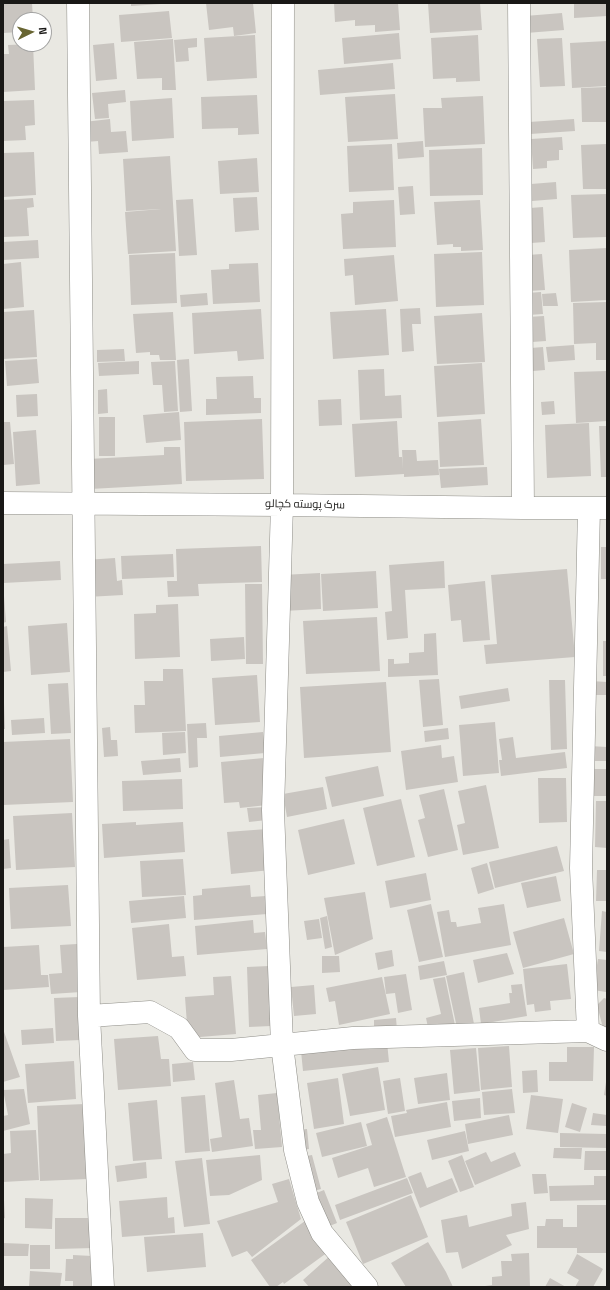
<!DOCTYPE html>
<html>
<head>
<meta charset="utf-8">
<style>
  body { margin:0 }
  #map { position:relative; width:610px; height:1290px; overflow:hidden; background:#e9e8e2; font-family:"Titillium Web",sans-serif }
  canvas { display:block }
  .frame { position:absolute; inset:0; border:4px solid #191816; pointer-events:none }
  .north { position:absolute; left:12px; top:12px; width:40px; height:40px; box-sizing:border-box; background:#fff; border:1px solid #a3a3a2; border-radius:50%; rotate:85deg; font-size:11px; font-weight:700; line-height:16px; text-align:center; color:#191816 }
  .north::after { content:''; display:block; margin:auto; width:14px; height:18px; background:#686532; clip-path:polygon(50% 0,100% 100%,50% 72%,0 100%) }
</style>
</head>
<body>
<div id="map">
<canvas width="610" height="1290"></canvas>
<div class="frame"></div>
<div class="north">N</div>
</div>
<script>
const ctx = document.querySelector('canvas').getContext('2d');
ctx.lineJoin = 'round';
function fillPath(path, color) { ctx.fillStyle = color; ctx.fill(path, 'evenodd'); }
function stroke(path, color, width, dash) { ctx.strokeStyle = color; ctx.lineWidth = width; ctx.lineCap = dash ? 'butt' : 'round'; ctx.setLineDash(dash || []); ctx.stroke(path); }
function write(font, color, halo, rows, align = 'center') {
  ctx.font = font + ' "Titillium Web",Cairo,sans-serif'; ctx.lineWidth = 3; ctx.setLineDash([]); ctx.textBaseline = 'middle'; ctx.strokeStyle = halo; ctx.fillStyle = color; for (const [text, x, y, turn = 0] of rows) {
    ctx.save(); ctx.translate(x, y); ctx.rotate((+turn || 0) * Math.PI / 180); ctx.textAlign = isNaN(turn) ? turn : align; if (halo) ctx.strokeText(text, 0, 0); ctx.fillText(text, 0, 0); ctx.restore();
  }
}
fillPath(new Path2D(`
  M3,3H32L33,20H20V32L3,33Z
  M131,3H161V4L131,6Z
  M206,3H253L256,33L234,36L233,27L209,30Z
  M334,3H398L400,30L375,32V25L355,26V20L335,22Z
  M428,3H480L482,30L430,33Z
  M574,3H607V16L574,18Z
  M169,11L172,38L121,42L119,15Z
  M562,13L564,30L526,33L525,16Z
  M399,33L401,59L344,64L342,38Z
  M255,35L257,78L207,81L204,38Z
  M478,35L480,81L456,82V78L433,79L431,38Z
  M197,38V47L188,48L189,61L176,62L174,40Z
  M562,38L565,86L540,87L537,39Z
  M173,39L176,90H162V78L137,79L134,42Z
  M607,41V86L572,88L570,43Z
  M114,43L117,79L96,81L93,45Z
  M33,44L35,90L3,92V54H9L8,45Z
  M393,63L395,89L320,95L318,70Z
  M607,87V122H582L581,88Z
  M125,90L126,102L108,104L109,118L95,119L92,93Z
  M395,94L398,139L348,142L345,97Z
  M257,95L259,134L238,135V128L202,129L201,97Z
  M483,96L485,144L425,147L423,108H442L441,98Z
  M172,98L174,138L132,141L130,101Z
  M34,100L35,125L25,126L26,140L3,141V101Z
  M110,119L111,132L126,131L128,152L99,154L98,141L86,142L84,122Z
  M574,119L575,131L530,134L529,122Z
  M562,137L563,150H559V160L547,161V168L533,169L531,139Z
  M423,141L424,157L398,159L397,143Z
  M392,144L394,190L349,192L347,146Z
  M607,144V189H583L581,145Z
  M482,148L483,195L430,196L429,150Z
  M34,152L36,195L3,197V153Z
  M170,156L176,251L128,254L125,212L161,209L126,211L123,159Z
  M257,158L259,192L220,194L218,161Z
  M556,182L557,199L532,201L531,184Z
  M413,186L415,214L400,215L398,187Z
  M607,194V237L573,238L571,195Z
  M257,197L259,230L235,232L233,198Z
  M33,198L34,207L27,208L29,236L3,237V200Z
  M193,199L197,255L179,256L176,200Z
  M394,200L396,247L343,249L341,214L353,213V202Z
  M480,200L483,250L461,251V247H453V244L437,245L434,202Z
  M543,207L545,242L531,243L530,208Z
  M38,240L39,258L3,260V242Z
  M607,248V300L571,302L569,250Z
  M482,252L484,305L436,307L434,254Z
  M175,253L177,303L131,305L129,255Z
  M542,254L545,290L529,291L527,255Z
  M394,255L398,301L355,305L353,275L345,276L344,259Z
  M21,262L24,307L3,309V264Z
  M258,263L260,302L213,304L211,270L229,269V264Z
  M541,292L543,314L529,315L527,293Z
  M207,293L208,305L181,307L180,295Z
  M556,293L558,306H543L542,294Z
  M607,302V360H596V343L574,344L573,303Z
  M420,308L421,324H412L414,351L402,352L400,309Z
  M261,309L264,359L238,361L237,351L194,354L192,313Z
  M386,309L389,355L333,359L330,312Z
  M34,310L37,357L3,359V312Z
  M173,312L176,360H160L159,355H150V352L136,353L133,314Z
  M482,313L485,362L437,364L434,316Z
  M544,316L546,341L532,342L527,317Z
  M574,345L575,360L548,362L546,347Z
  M543,347L545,370L533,371L531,348Z
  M124,349L125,361L97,362V350Z
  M37,359L39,383L7,386L5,361Z
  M189,359L192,411L180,412L177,360Z
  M139,361V374L99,376L98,363Z
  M175,361L178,411L164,412L162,385H153L151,362Z
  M482,363L485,414L437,417L434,366Z
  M384,369L385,396L401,395L402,418L360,420L358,370Z
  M607,371V421L576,423L574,372Z
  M253,376L254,398H261V413L206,415V399H217L216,377Z
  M107,389L108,413L98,414V390Z
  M37,394L38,416L17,417L16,395Z
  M341,399L342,425L319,426L318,400Z
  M554,401L555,414L542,415L541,402Z
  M179,412L181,440L146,443L143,415Z
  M99,417H115V456H99Z
  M262,419L264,479L186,481L184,422Z
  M481,419L484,465L440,467L438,422Z
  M397,421L399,457H402L403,469L402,450H416L417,461L438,460L439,475L404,477V474L355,477L352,424Z
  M3,422H10L14,464L3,465Z
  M589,423L591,476L547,478L545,425Z
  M599,426H607V477H601Z
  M36,430L40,484L16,486L13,432Z
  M164,447H180L182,484L90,489L88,459L164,455Z
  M487,467L488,485L441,488L439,469Z
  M261,546L262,582L198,584L199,596L168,597L167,581H177L176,549Z
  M601,547H607V579H601Z
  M173,554L174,577L122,579L121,556Z
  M115,558L117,581L122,580L123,595L87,597L85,560Z
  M60,561L61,580L3,583V564Z
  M444,561L445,588L405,590L408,638L387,640L385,612L392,611L389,565Z
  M567,569L575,657L486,664L484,645L497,644L491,575Z
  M376,571L378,608L323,611L321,574Z
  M320,573L321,609L283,611L282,575Z
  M485,581L490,640L463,642L461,620L451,621L448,585Z
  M245,584H262L263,664H246Z
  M3,596H4L6,622L3,623Z
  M178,604L180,657L135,659L134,614L156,613V605Z
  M377,617L380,671L306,674L303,621Z
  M67,623L70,672L31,675L28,626Z
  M7,626L11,671L3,672V627Z
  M436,633L438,675L388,677V659H394V664L409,663V653L424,652V634Z
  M244,637L245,659L211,661L210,639Z
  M603,641H607V676H603Z
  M163,669H183L186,731L135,733L134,705H145L144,681H163Z
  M257,675L260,722L215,725L212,678Z
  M439,679L443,725L423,727L419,680Z
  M549,680H565L567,749L551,750Z
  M591,681L607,682V695H591Z
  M386,682L391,752L304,758L300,687Z
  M68,683L71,733L51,734L48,684Z
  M508,688L510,701L461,709L459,696Z
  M3,703H4L5,729H3Z
  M44,718L45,733L12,735L11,720Z
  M495,722L499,773L463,776L459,725Z
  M206,723L207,738H197L198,767L189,768L187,724Z
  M110,727L111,740H117L118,756L104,757L102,728Z
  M448,728L449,739L425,742L424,731Z
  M185,732L186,753L163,755L162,733Z
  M263,732L265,753L220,757L219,736Z
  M513,737L516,758L565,752L567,768L501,776L499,760H502L499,739Z
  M70,739L73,802L3,805V742Z
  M441,745L442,758L454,756L458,782L406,790L401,751Z
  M589,746L607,747V761H589Z
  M180,758L181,772L143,775L141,761Z
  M264,758L267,805L240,808L239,802L224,803L221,762Z
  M378,766L384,796L332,807L325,777Z
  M590,769H607V796H589Z
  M538,778H566L567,822L539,823Z
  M182,779L183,809L123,811L122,781Z
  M486,785L499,848L463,855L457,825L465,823L458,791Z
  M323,787L327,809L287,817L283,794Z
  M444,789L458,850L428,857L418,820L425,818L419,795Z
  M401,799L415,857L377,866L363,808Z
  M596,801H607V848L595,847Z
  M266,807L267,820L249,822L247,808Z
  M72,813L75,867L16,870L13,816Z
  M344,819L355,864L308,875L298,830Z
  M136,822V825L183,822L185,852L104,858L102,824Z
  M267,829L271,870L231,874L227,832Z
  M9,839L11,868L3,869V840Z
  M557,846L564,871L495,888L489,862Z
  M183,859L186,895L142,897L140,861Z
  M487,863L494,889L478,894L471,868Z
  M597,870H607V901H596Z
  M426,873L431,900L390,908L385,881Z
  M556,876L561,901L527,908L521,883Z
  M68,885L71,926L11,929L9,888Z
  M250,885L251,897L266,896L267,914L194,920L193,896L202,895V889Z
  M365,892L373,939L335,955L324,898Z
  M184,896L186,918L131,923L129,901Z
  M431,904L443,957L419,962L407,910Z
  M504,904L511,945L445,957L437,912L449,910L451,922H456L457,927L481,923L478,908Z
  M602,911L607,912V952L599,951Z
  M327,916L332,947L325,949L320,918Z
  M564,918L574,954L523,968L513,932Z
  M319,919L322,938L307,940L304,921Z
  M253,920L254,933L265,932L267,949L197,955L195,926Z
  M169,924L172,957L184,956L186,976L137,980L132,928Z
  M77,944L81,992L51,994L49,974L62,973L60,945Z
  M39,945L41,975H48L49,987L3,990V947Z
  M392,950L394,966L378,970L375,953Z
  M507,953L514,974L478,983L473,960Z
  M322,956H339L340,972L322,973Z
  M598,959L607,960L606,992L593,990Z
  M444,961L447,975L420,980L418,966Z
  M567,964L571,999L550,1001L551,1010L535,1012L534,1004L527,1005L523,969Z
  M269,966L271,1026L249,1027L247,967Z
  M464,972L474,1024L457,1028L446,976Z
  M406,974L412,1010L398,1013L395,993L386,994L384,977Z
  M231,976L236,1034L188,1038L185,997L214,995L213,977Z
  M382,977L390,1014L339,1025L335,1001L329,1002L326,988Z
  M445,977L456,1030L429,1032L426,1018L441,1014L433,979Z
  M522,984L527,1016L481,1024L479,1008L510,1003L509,993H512L511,985Z
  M314,985L316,1014L294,1016L291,987Z
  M80,997L81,1040L56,1041L54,998Z
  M604,998L607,999V1030L603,1028L597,1005Z
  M396,1018L397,1030L374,1031V1020Z
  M53,1028L54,1043L22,1045L21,1030Z
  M3,1029L20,1077L3,1082Z
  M158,1036L161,1059H169L171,1086L118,1090L114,1039Z
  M387,1042L389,1062L303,1071L301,1051Z
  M509,1046L512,1087L481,1090L478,1048Z
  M567,1047H594L593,1081H549V1062H567Z
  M476,1048L480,1091L454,1094L450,1050Z
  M74,1061L76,1099L28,1103L25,1064Z
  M193,1062L195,1080L173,1082L172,1064Z
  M378,1067L385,1110L350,1116L342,1074Z
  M537,1070L538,1092L523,1093L522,1071Z
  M447,1073L450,1100L418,1104L414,1078Z
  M338,1078L344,1124L314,1129L307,1083Z
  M400,1078L405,1111L388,1114L383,1081Z
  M234,1080L240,1119L249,1118L253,1146L212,1152L210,1139L222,1137L220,1122L236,1120L220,1122L215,1083Z
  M606,1082L607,1083V1096L604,1095Z
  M24,1089L30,1124L3,1131V1116L8,1115L3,1090Z
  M512,1089L515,1113L484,1115L482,1092Z
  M277,1093L282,1147L255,1149L253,1130H261L258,1095Z
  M205,1095L210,1151L185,1153L181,1097Z
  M531,1095L563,1099L558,1133L526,1129Z
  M480,1098L481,1118L454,1121L452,1101Z
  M157,1100L162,1159L133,1161L128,1103Z
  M447,1102L451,1127L395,1137L391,1116L407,1113L406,1110Z
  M572,1103L587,1108L580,1132L565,1127Z
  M85,1104L88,1179L40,1181L37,1106Z
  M593,1113L607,1115V1126L591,1125Z
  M509,1115L513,1135L468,1144L465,1124Z
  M387,1117L406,1177L374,1187L368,1168L338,1178L332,1158L372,1145L366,1124Z
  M361,1122L367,1146L322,1157L316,1133Z
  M307,1129L309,1149L298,1150L295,1130Z
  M36,1130L39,1180L3,1182V1154L11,1153L10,1131Z
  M465,1131L469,1151L432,1160L427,1140Z
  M560,1133L607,1134V1148L560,1147Z
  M554,1148H582L581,1159L553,1158Z
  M585,1151H607V1170H584Z
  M486,1152L491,1162L515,1152L521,1166L475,1185L465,1161Z
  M260,1155L262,1180L229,1195L210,1196L206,1160Z
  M312,1155L321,1189L310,1192L301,1157Z
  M462,1155L474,1187L460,1192L448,1161Z
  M202,1158L210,1224L184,1227L175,1161Z
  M146,1162L147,1178L117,1182L115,1166Z
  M421,1172L427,1188L452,1178L458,1192L420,1208L408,1177Z
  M532,1174H546L548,1193L534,1194Z
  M594,1176H607V1200L550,1201L549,1186L594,1185Z
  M407,1178L413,1193L340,1220L335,1205Z
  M289,1179L301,1219L252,1257L247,1251L232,1257L217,1221L278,1202L272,1184Z
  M324,1190L337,1223L322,1229L309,1196Z
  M411,1195L428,1237L363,1264L346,1222Z
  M167,1197L168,1218L174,1217L175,1233L122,1237L119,1201Z
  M25,1198L53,1199L52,1229L25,1228Z
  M3,1200H4L5,1218L3,1219Z
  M526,1202L529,1229L506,1235L512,1245L462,1269L458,1252L446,1253L441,1220L467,1215L469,1227L512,1216L511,1204Z
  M577,1205H607V1253H577V1248H537V1226H545L546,1219H563V1227H577Z
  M55,1218H94V1248L55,1249Z
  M305,1221L328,1252L284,1284L283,1282L276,1287H270L251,1260Z
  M203,1233L206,1267L147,1272L144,1237Z
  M428,1242L446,1272L453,1287H406L391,1263Z
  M3,1243L29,1244L28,1256H3Z
  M30,1245H50V1269H30Z
  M529,1253L530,1287H485V1286L492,1285V1277L502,1276L501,1261H512L511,1254Z
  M332,1254L353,1287H309L303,1280Z
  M577,1254L603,1269L593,1287H575L579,1280L567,1273Z
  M73,1255L92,1256L91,1287H73V1281H65L66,1259H73Z
  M30,1271L62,1273L60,1287H29Z
  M550,1278L566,1287H545Z`), '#c9c5c0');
const minor = new Path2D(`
  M78,3L89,1016L103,1287
  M283,3L282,505L273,810L282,1045L295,1150L308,1202L322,1233L367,1287
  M519,3L523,508
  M3,503L282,505L523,508H607
  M89,1016L150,1012L179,1028L195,1050H231L353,1038L588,1031L607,1040
  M588,1031L581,868L589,508`);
stroke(minor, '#8e8d87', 23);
stroke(minor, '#fff', 22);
write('11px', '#191816', '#fff', [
  ["سرک پوسته کچالو",305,505,1]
]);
</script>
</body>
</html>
